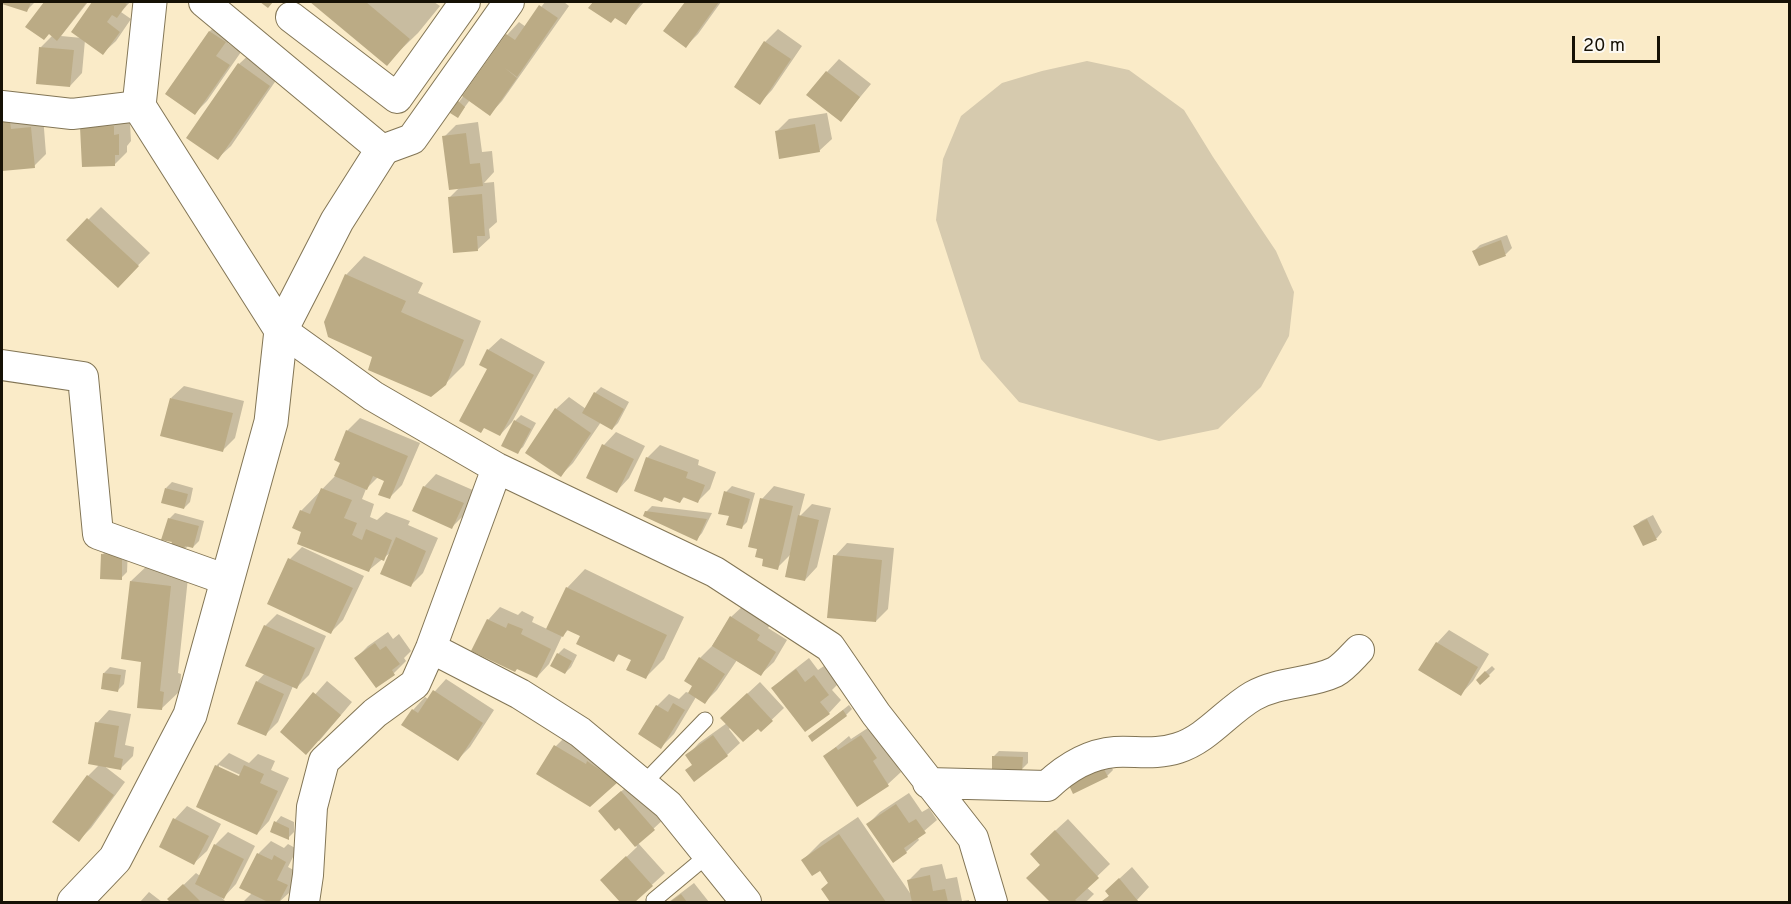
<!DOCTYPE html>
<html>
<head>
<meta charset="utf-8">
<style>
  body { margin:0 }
  #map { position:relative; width:1791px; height:904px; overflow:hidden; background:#faebc8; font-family:Overpass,sans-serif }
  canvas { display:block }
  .frame { position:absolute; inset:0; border:3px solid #161105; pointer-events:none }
  .scale { position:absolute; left:1572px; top:36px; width:88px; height:27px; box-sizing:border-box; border:3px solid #161105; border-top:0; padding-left:8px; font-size:18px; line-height:21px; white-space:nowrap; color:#161105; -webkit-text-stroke:4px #fcf9f2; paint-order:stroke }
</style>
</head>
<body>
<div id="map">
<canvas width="1791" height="904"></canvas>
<div class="frame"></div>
<div class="scale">20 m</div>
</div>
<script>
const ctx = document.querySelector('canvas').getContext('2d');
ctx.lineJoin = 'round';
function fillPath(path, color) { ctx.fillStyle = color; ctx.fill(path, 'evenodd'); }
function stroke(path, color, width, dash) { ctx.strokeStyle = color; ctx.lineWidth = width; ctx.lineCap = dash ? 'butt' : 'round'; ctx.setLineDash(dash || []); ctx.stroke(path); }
fillPath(new Path2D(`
  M1087,61L1129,70L1184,110L1213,157L1276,251L1294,292L1289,336L1261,387L1218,429L1159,441L1019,402L981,359L936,220L943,159L961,116L1002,83L1042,71Z`), '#d6caae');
fillPath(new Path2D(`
  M2,2H35L26,11Z
  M46,2H88L61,36L82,38L73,31L94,2H130L121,12L131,19L116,41L103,53L85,40L82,73L70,86L41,47L53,35L28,26Z
  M312,2H434L440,6L418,33L386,64Z
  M545,2H564L569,6L502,101L490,114L470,100L458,116L459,102L507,35L519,22L526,27Z
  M594,2H644L625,23L616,17L590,8Z
  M687,2H721L698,34L686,46L666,31Z
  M223,19L237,29L228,43L241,52L207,101L195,113L167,94L210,31Z
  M778,29L802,46L772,90L760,103L736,87L765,42Z
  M252,52L281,73L231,146L218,158L239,64Z
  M839,59L871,84L841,120L827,72Z
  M827,113L832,139L819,151L776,132L789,119Z
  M126,114V123H130L131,141L127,146V152L114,165L82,127Z
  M43,116L46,154L34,166L2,169V118Z
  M478,122L482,152L492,151L494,172L484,183L494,182L497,222L489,229L490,238L477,250L450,197L460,187L444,137L456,125Z
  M101,207L150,253L118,286L69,239Z
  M1507,235L1512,248L1506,254L1479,264L1474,251L1480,245Z
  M364,256L423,283L418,293L481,321L464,365L445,384L374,356L346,275Z
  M501,338L545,362L512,422L500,435L488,350Z
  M184,386L244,401L235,438L223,450L171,398Z
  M601,387L629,402L618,423L612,429L601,422L573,463L561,475L556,409L569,397L586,409L595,393Z
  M521,415L536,423L523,447L517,452L515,421Z
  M360,418L420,443L402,485L389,498L386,480L378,477L366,489L362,499L374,504L370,517L377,520L386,512L410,521L408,525L438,538L423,573L411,585L391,552L369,570L303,531L301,511L337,474L342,462L336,460L347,431Z
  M616,432L645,446L629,478L617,491L588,477L604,445Z
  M660,445L699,460L698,465L716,472L710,489L698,501L685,496L680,502L666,496L662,500L647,458Z
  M436,474L475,491L464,515L452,527L424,487Z
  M172,482L193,488L190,502L184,508L166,488Z
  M732,486L755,493L747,522L741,528L731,515L726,492Z
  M774,486L805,494L799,517L812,504L831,508L817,567L805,580L791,554L777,568L762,499Z
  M652,506L712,513L702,533L697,539L646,512Z
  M175,513L204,521L199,541L193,547L189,545L183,551L173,541L169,519Z
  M1653,515L1662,532L1657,538L1644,544L1635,526L1641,521Z
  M847,543L894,548L888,609L876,621L835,556Z
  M302,547L364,576L343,620L331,632L290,559Z
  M108,549H128L127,572L121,578L102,555Z
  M150,563L189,568L178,673L181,674L180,691L161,709L143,660L131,581Z
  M585,569L684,617L664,659L646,677L633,659L620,653L613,660L582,635L569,629L562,636L549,664L537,677L488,620L500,607L518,615L522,611L534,617L532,622L547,629L567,588Z
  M744,605L772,622L768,628L787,640L774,662L761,674L737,660L717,690L705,702L696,697L674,734L661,747L657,706L669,694L679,699L686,692L689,693L694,686L700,658L712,646L731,617Z
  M277,614L326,636L309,675L297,687L293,686L278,722L265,735L257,682L265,673V626Z
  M1449,630L1489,654L1473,681L1461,694L1420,670L1437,643Z
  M388,632L393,639L399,634L411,651L404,658L406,661L394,673L356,658L368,646Z
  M564,648L577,655L571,667L565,673L558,654Z
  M809,658L818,670L827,664L840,682L832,690L841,700L829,713L773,688L786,676Z
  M1492,666L1495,669L1489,675L1483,674Z
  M110,667L126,670L124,684L118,690L104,673Z
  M446,679L494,710L470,747L458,759L413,710L425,697L428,699Z
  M327,681L352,702L319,741L282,732Z
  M760,682L784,708L761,730L758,727H731L729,729L740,743L727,755L693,765L687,756L699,743L727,723L734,706Z
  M849,705L852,709L846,715L810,736Z
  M109,710L131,714L125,745L134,747L133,756L120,769L103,765L125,782L91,828L79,840L88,776L99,765L97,723Z
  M874,724L885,748L901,772L888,784L857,805L825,756L849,736L851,739Z
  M568,734L616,781L539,773L556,746Z
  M999,751L1028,752V763L1022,769L993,757Z
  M229,753L249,763L258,754L275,761L271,770L289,778L269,821L257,834L216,766ZM219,765L247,778L245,781L219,768Z
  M1107,758L1113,770L1107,776L1073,792Z
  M635,780L666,817L638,843L665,873L633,902H622L602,880L637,847L619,826L612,799Z
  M909,793L922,812L929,808L937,820L917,837L919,840L906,852L868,824L880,812Z
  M187,806L221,824L207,851L194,863L175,819Z
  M281,816L294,822V832L288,838L276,822Z
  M858,817L912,896L909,880L921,868L942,864L946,879L957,877L962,901L969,900V902H832L823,889L829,882L820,869L803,860L821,842Z
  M1068,819L1110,864L1086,887L1094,894L1086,902H1052L1028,878L1041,864L1044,841Z
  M228,832L255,846L236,884L224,897L218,894L226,902H172L169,899L196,873L200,876L215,845Z
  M271,841L284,848L288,844L297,849L288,867L299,873L289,893L279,902H243L252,893L241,887L259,853Z
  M1132,867L1149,887L1137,900L1139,902H1101L1110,895L1119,879Z
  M694,883L709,902H669Z
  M149,892L162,902H140Z`), '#0003');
fillPath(new Path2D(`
  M2,2H31L27,12L2,4Z
  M44,2H87L57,41L49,34L44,40L25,27Z
  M92,2H123L127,4L117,18L112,15L107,22L120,32L103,55L71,32Z
  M260,2H273L268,8Z
  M310,2H366L410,39L387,66Z
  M593,2H641L626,25L615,18L611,23L588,8Z
  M685,2H719L686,48L663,31Z
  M539,5L558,18L517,77L505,68L517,78L490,116L462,96L506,34L515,40Z
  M209,31L226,42L216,56L230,65L195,115L165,94Z
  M764,41L791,59L760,105L734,87Z
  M39,47L74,50L70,87L36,84Z
  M238,63L270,86L218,160L186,138Z
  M826,71L860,97L841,122L806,95Z
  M458,101L465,107L458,118L450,113Z
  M10,121L11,129L31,127L35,168L2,171V122Z
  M815,124L820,152L779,159L775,131Z
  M114,126V135L119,134V155H115V166L82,167L80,127Z
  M466,133L470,164L480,163L483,186L449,190L442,136Z
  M482,194L485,236H477L478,251L453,253L448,197Z
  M87,218L139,266L118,288L66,240Z
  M1501,240L1506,256L1479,266L1472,251Z
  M345,274L406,301L401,312L464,340L446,385L431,397L368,370L372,357L328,337L324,322Z
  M487,349L534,375L500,436L484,428L481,433L459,421L487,369L479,365Z
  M594,392L624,409L612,430L582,413Z
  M170,398L233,413L223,452L160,436Z
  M555,408L591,433L561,477L525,453Z
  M514,420L531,429L518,454L501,446Z
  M346,430L408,456L390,499L378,495L384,481L373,476L367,490L334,476L340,463L334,460Z
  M602,444L634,459L617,493L586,478Z
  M646,457L688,472L686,478L705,485L698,503L683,497L680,503L664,497L662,502L634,491Z
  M423,486L464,503L452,529L412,511Z
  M165,488L188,494L184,509L161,503Z
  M321,488L352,500L344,518L357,523L352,535L362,540L366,529L392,540L384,561L375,557L369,572L297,544L301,532L292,528L300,510L310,514Z
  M724,491L750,499L742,529L726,525L729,516L718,514Z
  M760,498L793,506L778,570L762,566L763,559L755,557L757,549L748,547Z
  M645,511L707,519L697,541L643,516Z
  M798,515L819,520L805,581L785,577Z
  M168,518L199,526L193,548L185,546L183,553L169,549L172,542L161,540Z
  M1647,519L1657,540L1643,546L1633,526Z
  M396,537L426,551L411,587L380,574Z
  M101,554L122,555V580L100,579Z
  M833,555L882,560L876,622L827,618Z
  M288,558L353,588L331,634L267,604Z
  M130,581L171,586L160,691L164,692L162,710L137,708L141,662L121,659Z
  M566,587L667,635L646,679L626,670L631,660L618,654L614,662L576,644L580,636L567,630L563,637L546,629Z
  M730,616L760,635L757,640L776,652L761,676L712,646Z
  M487,619L506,628L508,623L523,629L521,634L551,649L537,678L517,669L515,672L471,651Z
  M264,625L315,648L297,689L245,666Z
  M1436,642L1478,667L1461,696L1418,670Z
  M375,643L380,650L386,646L400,664L392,670L395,675L376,688L354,658Z
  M557,653L572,661L565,674L550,666Z
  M699,657L725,674L705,704L688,693L692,686L684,681Z
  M796,669L805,682L814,675L829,695L820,702L830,714L805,732L771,688Z
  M1485,671L1490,676L1480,685L1476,680Z
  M103,673L121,675L118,692L101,689Z
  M256,681L284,694L266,736L237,724Z
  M433,690L483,723L458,761L401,725L412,709L418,713Z
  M313,692L341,715L306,755L280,732Z
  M747,693L773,721L761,732L758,729L743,742L720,718Z
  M673,703L685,710L661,749L638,734L656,705L668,712Z
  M843,710L847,716L812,742L808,736Z
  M95,722L119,726L114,757L123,759L121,770L88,764Z
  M713,735L728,756L694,782L685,770L692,765L685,755Z
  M861,735L877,758L873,761L889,786L857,807L823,756L836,747L838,750Z
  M554,745L586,764L587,761L618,782L590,807L536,774Z
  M992,756L1023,757L1022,771L992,770Z
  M1101,763L1108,777L1073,794L1066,779Z
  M215,765L239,776L244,765L264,774L260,783L278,791L257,835L196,807Z
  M87,775L114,795L79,842L52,822Z
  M621,791L655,830L635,847L619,828L615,831L598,811Z
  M896,804L909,823L916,819L926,833L904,848L907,853L893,863L866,824Z
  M173,818L209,836L194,865L159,847Z
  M274,821L289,828V840L270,832Z
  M1055,830L1099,878L1075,900L1078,902H1050L1026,878L1040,865L1030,854Z
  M839,834L886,902H830L821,889L828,883L820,871L812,876L801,860Z
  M214,844L244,859L224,899L195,884Z
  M257,853L272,860L274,855L286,862L277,880L288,885L279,902H268L239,888Z
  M626,856L653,886L635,902H620L600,880Z
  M930,875L933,891L945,889L948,902H912L907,880Z
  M1119,878L1138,901L1136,902H1101L1109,896L1105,891Z
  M183,884L201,902H170L167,899Z
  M681,894L687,902H670Z`), '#bbab85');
const lane = new Path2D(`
  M643,784L705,720
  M654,900L708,855`);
const street = new Path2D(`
  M204,2L382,150L412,139L509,2
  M291,17L397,98L465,2
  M2,106L72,114L139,106
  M281,330L373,396L497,468L715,572L830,647L876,714L973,838L992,902
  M2,365L83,377L98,534L227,580
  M431,648L520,694L580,732L668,805L746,902
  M928,783L1047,786C1065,769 1089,754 1115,752C1137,751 1157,755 1178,748C1207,739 1227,711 1253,696C1280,681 1310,684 1335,672C1344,667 1352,657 1359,650
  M304,902L308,875L312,807L324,761L375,713L415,684L431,648L497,468`);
const secondary = new Path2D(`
  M150,2L139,106L281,330
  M74,902L115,859L190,715L271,422L281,330L337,221L382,150`);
stroke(lane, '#827555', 17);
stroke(street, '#827555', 32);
stroke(secondary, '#827555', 35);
stroke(lane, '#fff', 15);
stroke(street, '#fff', 30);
stroke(secondary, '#fff', 33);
</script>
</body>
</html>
